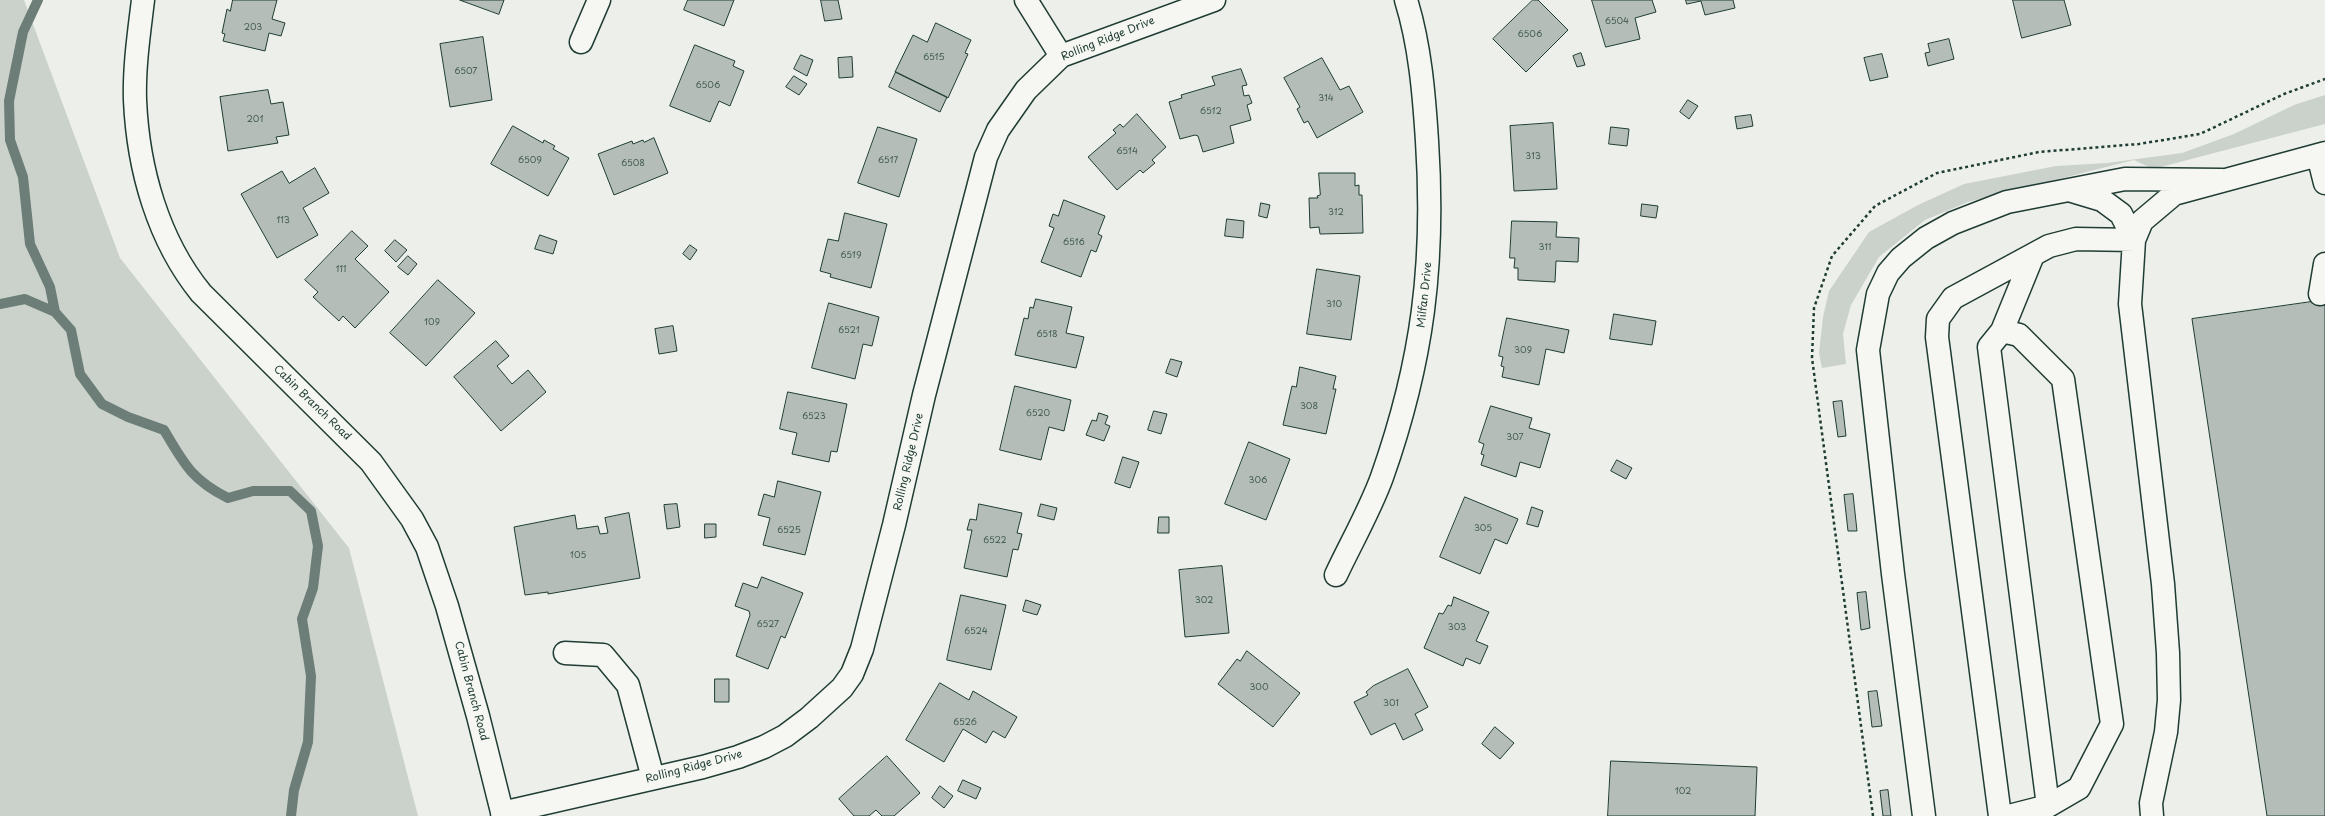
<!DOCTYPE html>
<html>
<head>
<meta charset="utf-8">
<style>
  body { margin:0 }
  canvas { display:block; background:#edefea }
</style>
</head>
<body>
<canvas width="2325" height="816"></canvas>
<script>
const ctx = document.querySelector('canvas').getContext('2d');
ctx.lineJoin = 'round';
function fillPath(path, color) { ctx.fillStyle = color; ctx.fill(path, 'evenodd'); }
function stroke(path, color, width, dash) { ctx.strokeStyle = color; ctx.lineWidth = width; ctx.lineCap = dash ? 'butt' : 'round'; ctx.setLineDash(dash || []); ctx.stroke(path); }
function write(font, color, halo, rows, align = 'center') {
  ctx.font = font + ' "Playpen Sans",sans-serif'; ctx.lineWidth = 4; ctx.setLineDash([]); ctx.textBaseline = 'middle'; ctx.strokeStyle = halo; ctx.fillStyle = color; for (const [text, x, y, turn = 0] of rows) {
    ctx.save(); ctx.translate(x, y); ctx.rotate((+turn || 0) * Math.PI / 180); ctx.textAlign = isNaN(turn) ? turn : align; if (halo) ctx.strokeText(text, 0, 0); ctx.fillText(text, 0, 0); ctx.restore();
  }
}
fillPath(new Path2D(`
  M0,0H24L120,258L349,548L418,816H0Z
  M2325,95V124L2153,169L2134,160L1968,202L1925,220L1879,257L1851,305L1843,334L1846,364L1822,368L1819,353L1823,317L1829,291L1869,232L1918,205L1964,184L2056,166L2107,163L2182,153L2234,134L2294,105Z`), '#cbd2cc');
stroke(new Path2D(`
  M38,0L23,32L9,101L10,140L23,177L30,244L50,287L55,312L71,330L80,374L102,404L128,417L164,430C184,464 192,480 228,498L253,491H290L311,511L318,546L313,588L302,619L311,676L308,742L294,790L291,816
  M0,304L25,299L55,312`), '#6c7e77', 10);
const building = new Path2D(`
  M233,0H277L272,19L285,23L281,36L269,33L265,51L223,41L225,34L222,33L227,9L230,11Z
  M460,0H504L499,14Z
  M688,0H734L724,26L684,10Z
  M821,0H838L842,19L825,21Z
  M1533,0H1538L1568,30L1526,72L1493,39Z
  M1592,0H1652L1656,12L1635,18L1640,39L1606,47Z
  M1686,0H1733L1735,8L1705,15L1701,1L1687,4Z
  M2013,0H2064L2071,25L2022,38Z
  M936,23L971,40L965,53L968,54L964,63L948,98L895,72L913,35L927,42Z
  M483,37L492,100L450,107L440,44Z
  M1949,39L1954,59L1928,66L1925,53L1930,52L1928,44Z
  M695,45L735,61L733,66L744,71L730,106L719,101L710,122L670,106Z
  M1581,53L1585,65L1577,67L1573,56Z
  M1882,54L1888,77L1870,81L1864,58Z
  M801,55L813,60L807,76L794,69Z
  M852,57L853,77L839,78L838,58Z
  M1322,58L1340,90L1349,86L1363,112L1317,138L1308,121L1304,123L1297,109L1300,107L1284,78Z
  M1241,69L1247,85L1242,86L1244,96L1249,95L1252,103L1247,105L1251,120L1230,126L1234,143L1203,152L1198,136L1195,135L1180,139L1169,102L1182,98L1181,95L1215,85L1212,77Z
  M896,72L947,97L940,112L889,87Z
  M794,76L807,84L799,95L786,87Z
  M268,90L271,104L283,102L289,135L276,137L278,143L228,151L220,97Z
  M1688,100L1698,106L1689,119L1680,112Z
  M1137,114L1166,147L1152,160L1155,163L1143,173L1140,170L1117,190L1088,157L1116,133L1113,130L1120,124L1123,127Z
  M1751,115L1753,126L1737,129L1735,117Z
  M1553,123L1557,189L1514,191L1510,126Z
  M513,126L543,143L544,140L555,146L553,149L569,158L548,196L491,164Z
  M878,127L917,139L899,197L858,183Z
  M1611,127L1629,129L1627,146L1609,144Z
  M654,138L668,173L614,195L598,154L632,141L633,144L643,140L644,142Z
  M315,168L329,193L303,208L318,235L277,258L241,194L282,171L289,183Z
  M1319,173H1355V186L1359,185V195H1362L1363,233L1320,234L1319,227L1310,228L1309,198H1318L1317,196L1320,195Z
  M1064,200L1105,216L1098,234L1102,236L1096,252L1091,250L1081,277L1041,262L1054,228L1049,226L1053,214L1058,216Z
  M1261,203L1270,205L1267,218L1259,216Z
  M1642,204L1658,206L1656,218L1641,216Z
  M845,213L887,224L871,288L830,277L831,274L820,271L828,239L838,241Z
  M1227,219L1244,221L1243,238L1225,236Z
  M1512,221L1557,222L1556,237L1579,238L1578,262L1556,261L1555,282L1518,280V268H1514L1515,258H1510Z
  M352,231L368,246L355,259L389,292L355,328L343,316L339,321L313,297L318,292L305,280Z
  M540,235L557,241L553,254L535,249Z
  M395,240L407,250L396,262L385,251Z
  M690,245L697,250L690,260L683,254Z
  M408,256L417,264L408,275L398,267Z
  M1317,269L1360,276L1351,340L1307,334Z
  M438,280L475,313L426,366L390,333Z
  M1036,299L1072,307L1066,333L1084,337L1076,368L1015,355L1024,318L1028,319L1030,307L1033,308Z
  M2325,300V816H2267L2192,319Z
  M829,303L879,317L872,346L863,344L855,379L812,368Z
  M1614,314L1656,321L1652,345L1610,339Z
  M1507,318L1569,330L1564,353L1546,349L1539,385L1502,377L1504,367L1501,366L1503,357L1499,356Z
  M673,326L677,351L659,354L655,329Z
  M496,341L509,356L497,366L512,384L528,370L546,392L501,431L454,377Z
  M1171,359L1182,362L1177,377L1166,373Z
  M1300,367L1336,376L1333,389H1336L1326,434L1283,425L1292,386L1296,387Z
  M1015,386L1071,400L1064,431L1049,427L1041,460L1000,450Z
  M788,392L847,404L837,452L831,451L829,462L792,454L797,433L780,429Z
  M1842,401L1846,436L1838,437L1833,402Z
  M1491,406L1532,418L1529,428L1550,434L1540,468L1520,462L1516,477L1481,465L1484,455L1481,454L1484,444L1479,442Z
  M1154,411L1167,414L1161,434L1148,430Z
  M1099,413L1108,416L1105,424L1110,426L1104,441L1086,435L1092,420L1096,421Z
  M1249,442L1290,459L1266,520L1225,504Z
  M1123,457L1139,462L1130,488L1115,483Z
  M1617,460L1632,468L1626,479L1611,471Z
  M778,481L821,492L805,555L763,545L770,518L758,515L764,494L774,497Z
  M1853,494L1857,531H1848L1844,495Z
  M1465,497L1518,519L1507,544L1495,539L1480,574L1440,557Z
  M677,504L680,527L667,529L664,505Z
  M979,504L1022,513L1017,533L1022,534L1018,550L1013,549L1007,577L964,568L972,530H967L970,519L976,520Z
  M1041,504L1057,508L1054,520L1038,516Z
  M1532,507L1543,511L1538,527L1527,524Z
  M629,513L640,578L548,594V592L525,595L514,527L575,515L577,529L598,526L600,534L608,533L605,518Z
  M1159,517H1169V533H1158Z
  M705,524H716V537L705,538Z
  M1222,566L1229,633L1185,637L1179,570Z
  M762,577L803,593L785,638L781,636L768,669L736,656L750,615L749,611L735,606L743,583L757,588Z
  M1866,592L1870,628L1861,630L1857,593Z
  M961,595L1006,605L991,670L947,660Z
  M1454,597L1489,612L1476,641L1488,646L1480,664L1466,658L1463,666L1424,648L1439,613L1443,614L1448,605L1451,606Z
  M1026,600L1041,605L1037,615L1023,611Z
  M1247,651L1300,693L1273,727L1218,684L1237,659L1240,661Z
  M1408,669L1428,707L1415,714L1423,730L1403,740L1395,723L1371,735L1354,702L1368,695L1366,692L1373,686Z
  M715,679H729V702H715Z
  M940,683L969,700L973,691L1017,717L1005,738L993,731L986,743L963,729L944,762L906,740Z
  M1877,691L1882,726L1872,727L1868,692Z
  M1495,727L1514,743L1500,759L1482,744Z
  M887,756L920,793L894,816H882L876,810L869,816H854L839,799Z
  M1611,761L1757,767L1755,816H1608Z
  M963,780L981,788L976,799L958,791Z
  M940,786L953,796L944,808L932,798Z
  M1888,790L1891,816H1883L1880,791Z`);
fillPath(building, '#b4bdb8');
stroke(building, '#1f3d34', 1);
const minor = new Path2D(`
  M143,0C139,33 134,67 135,100C138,169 158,240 201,293L371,462L412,519L427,547L447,606L478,716L503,816
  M1026,0L1061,56
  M581,42L599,0
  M2318,155L2325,183
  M2072,191L2102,200L2121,214L2134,240
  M2033,255L2002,331L1989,347L2048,806
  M2320,294L2325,264
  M2002,331L2019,335L2063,379L2112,724L2079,788L2048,806L2009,816
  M1336,575C1351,543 1370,510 1382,477C1423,361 1435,263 1427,141C1424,94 1420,45 1406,0
  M565,653L603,655L628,685L653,778
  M502,813L703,767L738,757L764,747L785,736L809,718L842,688L852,674L862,649L894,525L924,395L986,157L998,130L1026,90L1061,56L1214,0
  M1924,816L1893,574L1868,350L1878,294L1888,273L1901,258L1926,238L1953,223L2007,202L2125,179L2222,180
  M2000,816L1937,337L1938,319L1953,298L2049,246L2076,239L2134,240
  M2152,816L2151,803L2166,732L2169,700L2168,653L2163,584L2130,304L2134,240L2142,221L2174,194L2325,153`);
stroke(minor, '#1f3d34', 25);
stroke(new Path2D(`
  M1873,816L1812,358L1814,308L1832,256L1875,206L1937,173L2039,152L2139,144L2200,134L2284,94L2325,79`), '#1f3d34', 2.5, [3, 3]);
stroke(minor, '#f6f6f2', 22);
write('9px', '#445d55', null, [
  ["6504",1617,22],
  ["203",253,28],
  ["6506",1530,35],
  ["6515",934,58],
  ["6507",466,72],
  ["6506",708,86],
  ["314",1326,99],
  ["6512",1211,112],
  ["201",255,120],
  ["6514",1127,152],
  ["313",1533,157],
  ["6509",530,161],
  ["6517",888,161],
  ["6508",633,164],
  ["312",1336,213],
  ["113",283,221],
  ["6516",1074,243],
  ["311",1545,248],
  ["6519",851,256],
  ["111",341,270],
  ["310",1334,305],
  ["109",432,323],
  ["6521",849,331],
  ["6518",1047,335],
  ["309",1523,351],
  ["308",1309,407],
  ["6520",1038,414],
  ["6523",814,417],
  ["307",1515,438],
  ["306",1258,481],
  ["305",1483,529],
  ["6525",789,531],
  ["6522",995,541],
  ["105",578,556],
  ["302",1204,601],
  ["6527",768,625],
  ["303",1457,628],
  ["6524",976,632],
  ["300",1259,688],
  ["301",1391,704],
  ["6526",965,723],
  ["102",1683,792]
]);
write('11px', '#1f3d34', '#f6f6f2', [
  ["Rolling Ridge Drive",1108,39,-22],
  ["Milfan Drive",1425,295,-84],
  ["Cabin Branch Road",312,403,44],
  ["Rolling Ridge Drive",909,462,-77],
  ["Cabin Branch Road",471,691,75],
  ["Rolling Ridge Drive",694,767,-15]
]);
</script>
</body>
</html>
